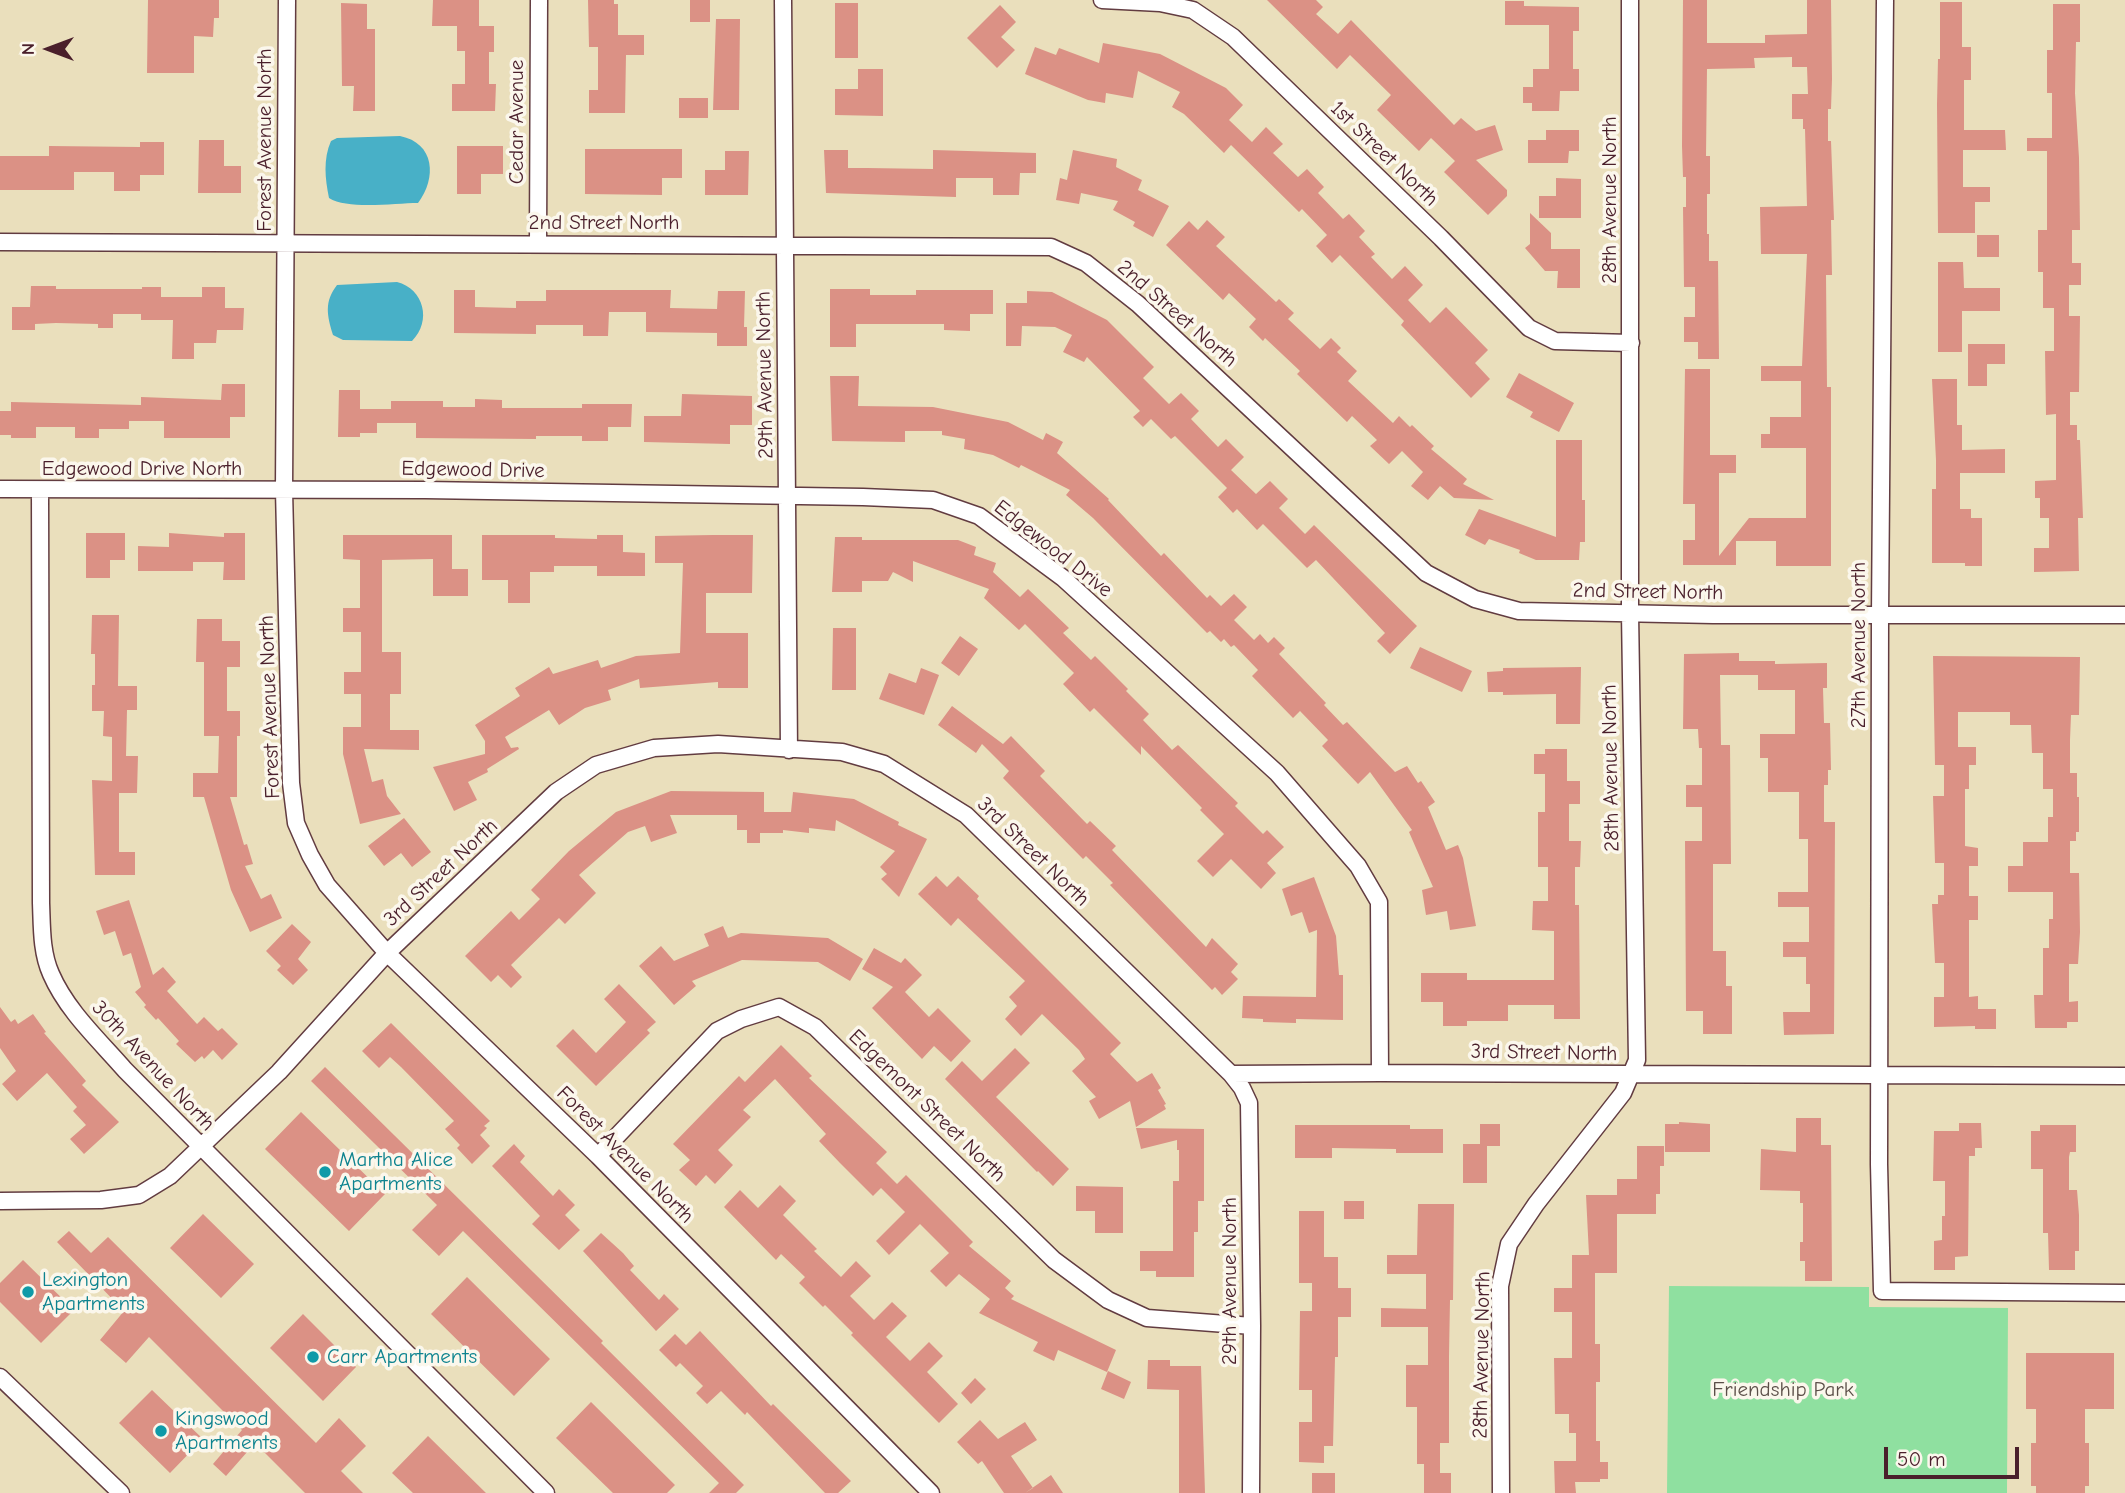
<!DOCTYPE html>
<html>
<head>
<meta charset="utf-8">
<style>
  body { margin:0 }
  #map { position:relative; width:2125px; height:1493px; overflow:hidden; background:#eadfbc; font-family:"Comic Neue",sans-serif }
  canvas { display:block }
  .north { position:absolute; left:14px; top:14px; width:70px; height:70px; -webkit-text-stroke:5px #fbf7ec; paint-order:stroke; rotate:270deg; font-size:19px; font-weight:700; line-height:28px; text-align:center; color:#4a1f2b }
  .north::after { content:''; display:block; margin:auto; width:24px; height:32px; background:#4a1f2b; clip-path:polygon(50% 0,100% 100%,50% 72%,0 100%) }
  .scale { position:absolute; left:1884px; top:1447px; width:135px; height:32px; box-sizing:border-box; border:4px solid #4a1f2b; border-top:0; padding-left:9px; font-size:21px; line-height:24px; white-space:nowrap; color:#4a1f2b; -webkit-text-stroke:5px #fbf7ec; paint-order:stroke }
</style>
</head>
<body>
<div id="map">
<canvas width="2125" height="1493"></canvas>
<div class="north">N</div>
<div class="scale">50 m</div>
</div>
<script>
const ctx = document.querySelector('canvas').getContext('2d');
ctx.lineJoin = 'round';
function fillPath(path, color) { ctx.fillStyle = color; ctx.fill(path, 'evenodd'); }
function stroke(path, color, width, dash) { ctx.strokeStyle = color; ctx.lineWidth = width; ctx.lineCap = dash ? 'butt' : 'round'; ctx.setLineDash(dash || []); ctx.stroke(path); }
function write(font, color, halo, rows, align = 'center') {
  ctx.font = font + ' "Comic Neue",sans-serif'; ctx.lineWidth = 7; ctx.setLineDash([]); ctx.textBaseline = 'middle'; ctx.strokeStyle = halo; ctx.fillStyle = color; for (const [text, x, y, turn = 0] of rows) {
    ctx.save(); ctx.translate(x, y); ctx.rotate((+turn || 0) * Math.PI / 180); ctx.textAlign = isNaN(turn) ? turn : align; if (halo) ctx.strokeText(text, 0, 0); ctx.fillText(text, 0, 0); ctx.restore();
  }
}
fillPath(new Path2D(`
  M1669,1286L1869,1287V1307L2008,1308L2007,1493H1667Z`), '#8fe0a0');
fillPath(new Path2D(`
  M400,136C435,143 437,178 418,203C395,203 348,210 329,198C325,179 323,159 331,141L337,138Z
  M397,282C424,289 432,321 412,341L343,340L333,335C327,315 324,302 337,285Z`), '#48b0c7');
fillPath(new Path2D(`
  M148,0H219V18H214L213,37L194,36V73H147Z
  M433,0H479V26H494V52H489V84H496L495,111H452V84H465V51H457V26H432Z
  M588,0H614V4H618V35H644V55H626L625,113H589V90H598V47H589Z
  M690,0H710V22H690Z
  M1267,0H1316L1323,7L1316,14L1338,34L1351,20L1454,125L1461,118L1476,131L1495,125L1503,150L1476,160L1507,190V196L1488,215L1444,172L1455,161L1431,138L1419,151L1377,110L1391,95L1350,55L1337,69Z
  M1683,0H1707V43H1765V35L1807,34V0H1831L1832,79L1831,109H1828V141H1831L1834,220H1831L1832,275H1826L1827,387H1831V566H1776V541H1736V565H1683V540H1695V504H1683L1685,369H1710V455H1736V473H1719V556L1749,518H1806V448H1761V434H1770V417H1801V381H1761V366H1802L1807,254H1761L1760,207L1807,206L1805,129H1803V119H1792V94H1808L1807,67H1792V57L1754,58L1755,68L1707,69L1706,156H1710V194H1707V234H1709V261H1718L1719,359H1698V342H1684V317H1695V287H1684L1683,207H1686V177H1683L1682,146Z
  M1505,1H1524V6L1579,7V31H1573V69H1579V91H1560L1559,111H1532V103H1523V87H1533V69H1549V25H1505Z
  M1940,2H1962V47H1971V80H1964V130H2005L2006,150H1963V187H1990V202H1975V233H1938L1937,104L1938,59H1940Z
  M341,3L367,4V29H375V111H353L354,86H342Z
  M835,3H858V58H835Z
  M2053,4H2080V42H2076L2075,93L2079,158L2080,230H2072V263H2081V285H2069V316H2080L2079,392H2070V425H2077V440H2080L2083,518H2078L2079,571L2034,572V548H2049V518H2040V498H2035V481L2056,480V414L2046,415L2045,351H2054V308H2043V272H2038V230H2047V151H2027V138H2052V93H2047V50H2053Z
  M1000,5L1016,22L1001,37L1015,50L997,68L967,38Z
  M716,19H740L739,110H713Z
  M1103,43L1160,54L1226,88L1243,105L1229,120L1252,142L1266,127L1283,144L1273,153L1298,177L1307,169L1324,187L1318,193L1343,219L1349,214L1365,231L1359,237L1375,254L1371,257L1392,279L1405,266L1423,285L1408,300L1430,323L1446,307L1488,350L1475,363L1490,379L1471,398L1401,325L1404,321L1340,255L1332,263L1316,246L1327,235L1302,209L1299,212L1231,145L1224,153L1184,114L1172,107L1180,92L1138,71L1133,98L1106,93L1105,103L1088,100L1025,74L1035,47L1056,55L1059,48L1099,63Z
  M858,69H883V116L835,115V89H858Z
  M679,98H708V118H679Z
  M1546,130H1579V151H1569L1568,163H1528V140H1546Z
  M199,140H224V166H241V193H198Z
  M140,142H164V175H140V191H114V172H74V190H0V156H49V146L140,147Z
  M457,146H503V174H481V194H457Z
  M585,149H682V178H662V195L585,194Z
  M824,150H848V168H867L933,169V150L1036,153V173H1020L1019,195H993V178H956V197L826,193Z
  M1073,150L1117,159L1116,167L1142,180L1138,190L1169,206L1153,237L1133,226L1135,222L1113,210L1118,201L1081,193L1079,204L1056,200L1060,178L1067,180Z
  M725,151H749L748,195H705V170H725Z
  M1556,178L1581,179V218H1539V196H1556Z
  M1530,213L1551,233V249H1580V288H1557L1558,271H1545L1525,248L1530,244Z
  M1207,220L1225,237L1216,246L1276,302L1279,299L1294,313L1288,319L1320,349L1331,338L1341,348L1337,352L1357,371L1348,381L1393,423L1399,416L1410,427L1412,425L1434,446L1431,449L1467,479L1463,484L1494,500L1454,498L1440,486L1428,500L1411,486L1423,472L1402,451L1389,464L1370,446L1377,440L1352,416L1347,422L1297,374L1300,371L1265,338L1263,341L1249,327L1256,319L1229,293L1223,300L1166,245L1189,221L1198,230Z
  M1977,235H1999V257H1977Z
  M1938,262H1963L1964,288H2000V311H1962V352H1938Z
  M31,286H56V289H142V287H161V297H202V287H225V308H244L243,330H217L216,343H194V359H172L173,320H141V314H113V328H98V324L56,323L35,324V330H12V307H30Z
  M830,289H870V295H916V290H993V314H970V331L944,330V324H856V347H830Z
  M454,290H475V307L516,308V301H546V290H671L670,308L717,309L718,291H745L744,327H747V346H717V333L646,332V312H609L608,336H583V325H536V334L454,333Z
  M1027,291L1052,292L1107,320L1154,367L1143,378L1169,404L1181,393L1199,411L1191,419L1218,447L1226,439L1244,457L1231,470L1256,494L1270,481L1288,499L1279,508L1305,534L1314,525L1417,626L1390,654L1377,641L1385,633L1316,560L1307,568L1263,524L1257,530L1237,509L1233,513L1218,497L1227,488L1175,436L1171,439L1151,419L1143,427L1133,417L1140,411L1087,357L1084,362L1063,352L1072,335L1055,327L1022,326L1021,346H1006V303H1027Z
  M1968,344H2005V364H1987V386H1968Z
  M1519,373L1574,403L1559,432L1530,417L1533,412L1506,397Z
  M830,376H859L858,406L933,407L1008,422L1043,440L1046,433L1063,442L1057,453L1109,499L1108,500L1161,556L1164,553L1207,598L1210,595L1221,606L1234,594L1247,607L1234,620L1254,640L1260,634L1268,643L1274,637L1285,648L1279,654L1326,703L1324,705L1343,725L1347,722L1395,772L1407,766L1418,783L1421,781L1435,802L1428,807L1446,850L1458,845L1463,858L1476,926L1450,930L1447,911L1426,915L1422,890L1433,887L1409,832L1412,830L1370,772L1358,784L1322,746L1328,740L1300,711L1293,718L1252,676L1258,670L1234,645L1231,647L1224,639L1221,642L1210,631L1207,633L1093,518L1066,495L1070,490L1021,465L1019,468L993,455L964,449L965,439L942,435V431H905V442L832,441Z
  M1932,379H1957V425H1962V450L2005,449V473H1960V509H1971V518H1982V566H1965V563H1932V489H1936V460Z
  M222,384H245V417H230V438H164V421H129V429H99V438H75V427H36V438H11V435H0V411H11V402L141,405V397L221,400Z
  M339,390H360V409H391V401H443V407H475V399L502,400V408H582V404H632L631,427H608V441H582V436H536V439L416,438V423H377V433H360V437H338Z
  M682,394L752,396V425H730V444L644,442V416H681Z
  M1556,440H1582V500H1585V542H1580L1579,560H1536L1519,553L1520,550L1489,539L1485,545L1465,535L1479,509L1556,537Z
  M86,533H125V560H110V578H86Z
  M169,533L224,537V533H245V580H223L224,562H193V571H138V546L169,547Z
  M343,535H452V569H468V596H433V559L382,560V652H401V694H390V730H419V750L364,749L372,782L383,779L387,796L401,814L360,824L343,754V727H361V694H344V672H361V632H343V608H360V560L343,559Z
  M482,535H555V538L597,539V535H623V552L645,553V576H597V566H554V572H530V603H508V580H482Z
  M713,535H753L752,593H706V633H748V688H718V682L640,688L639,679L608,690L611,700L585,708L559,725L549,710L505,737L511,748L518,747L519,749L487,769L488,772L468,782L477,800L454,811L433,767L485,754V741L475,725L520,696L515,688L549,667L553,674L598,660L601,668L636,656L680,653L683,563H655V536Z
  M835,537H862V540H958L976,547L974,555L996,563L993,572L1020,597L1028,589L1069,628L1063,633L1091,660L1095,656L1128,689L1126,691L1149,714L1143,720L1172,750L1178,745L1238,803L1235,806L1263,834L1267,830L1284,847L1267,863L1276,873L1261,889L1231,859L1213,877L1197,861L1224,834L1200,810L1202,808L1141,746V755L1094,708L1090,712L1063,684L1074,673L1025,624L1019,630L984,598L989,589L913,561V582L893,572L888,581H862V592H832Z
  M92,615H119L118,686H137V710H127L126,756H138L137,793H119V852H135V875H95L92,780L112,781V737L103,736L104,711H92V685H95V654H91Z
  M197,619H222V641H240V667H227V711H240V736H237V797H230L244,845L247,844L253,864L245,866L261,899L271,894L282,918L250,932L231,890L204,797H193V773H218L219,736H204V662H196Z
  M833,628H856V690H832Z
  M960,636L978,649L959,676L941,663Z
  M1420,647L1472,671L1462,692L1410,668Z
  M1739,653V661H1775V664L1827,663V688H1823L1824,723H1830L1831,770H1828V785H1824V822H1835L1834,1034L1784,1035L1783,1012H1810V984H1806V957H1783V942H1809V907H1778V892H1808V839H1799V792H1768V758H1760V734H1795V690H1758V675H1720L1721,745H1730L1731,864H1713V951H1726V986H1732V1034H1703V1011H1686L1685,841H1702V807H1686V785H1702V748H1699L1698,729H1683L1684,654Z
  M1933,656L2080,657L2079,715H2071L2070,740V773H2077V797H2079V832H2076V841H2070V873H2079L2080,932L2078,964H2069V1002L2078,1001V1022H2067V1028H2035L2034,995H2043V948H2049V919H2053V892H2008V866H2023V842H2048V817H2053V789H2043V753H2032L2031,725H2010V712H1958V747H1976V765H1969V789H1965V846L1978,848V866H1969V896H1978V920H1969V997L1978,996V1009H1996V1029H1975V1026L1934,1027V997H1944V963H1935L1932,904H1938V895H1944V863H1935L1933,796H1944V765H1935Z
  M1581,667L1580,724H1556V694L1503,695V692H1488L1487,672L1503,671V668Z
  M921,668L939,675L924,715L879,699L889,673L916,683Z
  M952,706L1003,744L1011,736L1045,771L1040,776L1087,824L1090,821L1116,846L1112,850L1206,947L1212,938L1238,964L1231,972L1238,979L1222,995L1215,987L1212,990L1110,885L1113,883L1086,856L1083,859L1003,778L1009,771L982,744L976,753L938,725Z
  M1545,749H1567V781H1580V804H1569V841H1581L1580,867H1575V905H1579L1580,1019H1554V1005H1508V1021H1467V1026H1443V1002H1421V973H1467V980H1554V931L1532,930L1533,901H1548V867H1538V812H1545V774H1534V754H1545Z
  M671,791L764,792V812H791L793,792L854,799L899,822L898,825L927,839L899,897L881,879L887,874L880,867L895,851L836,820L835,831L809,828V833L783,830V833H760V843H747V830H737V815H670L677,833L651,842L645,826L628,832L579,875L596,893L565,924L559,918L511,965L522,977L511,988L498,975L491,982L465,956L511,911L519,920L540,899L531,890L569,851L616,812Z
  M404,818L431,852L412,867L401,853L384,866L368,846Z
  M936,876L947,887L958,876L979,896L977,899L1121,1043L1110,1054L1137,1082L1152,1073L1161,1088L1158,1090L1166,1104L1164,1105L1166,1109L1136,1127L1130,1101L1099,1119L1089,1101L1096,1097L1072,1071L1085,1059L1079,1050L1042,1014L1021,1036L1005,1019L1017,1006L1009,997L1025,981L958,918L951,926L918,894Z
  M1314,877L1336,936L1339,975H1343V1020L1296,1019V1023L1263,1022V1019L1242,1018L1243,996L1316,997L1317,930L1309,933L1302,912L1291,916L1282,889Z
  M129,900L153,975L163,967L176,982L167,991L197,1024L204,1017L218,1031L222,1028L238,1044L222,1060L213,1050L204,1059L202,1056L195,1062L176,1044L179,1041L158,1018L156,1020L144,1007L146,1005L135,992L141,987L131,953L123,956L115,931L104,935L96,911Z
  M292,924L311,942L298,959L308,970L293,985L277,970L281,966L266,951Z
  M723,926L728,938L741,933L828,938L863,959L850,981L818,962L742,960L692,981L696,986L674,1005L639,966L661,946L674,961L709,946L704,934Z
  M874,948L901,963L905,958L922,975L905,992L929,1017L938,1008L971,1041L951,1062L934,1046L922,1059L872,1008L893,987L862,969Z
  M619,984L656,1022L647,1030L650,1033L596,1086L556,1046L573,1029L596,1053L626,1022L604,999Z
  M0,1007L11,1022L15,1019L18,1024L33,1014L46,1032L44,1033L86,1081L82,1085L119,1122L84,1154L70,1139L86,1125L73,1111L77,1107L47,1073L17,1101L2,1084L16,1071L0,1048Z
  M391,1023L490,1121L484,1126L487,1128L480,1135L490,1146L472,1164L457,1148L460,1145L445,1129L454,1121L401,1067L390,1057L379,1068L362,1051Z
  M781,1045L812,1076L809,1078L887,1152L876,1163L897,1184L906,1175L973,1242L969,1246L1011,1281L1005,1288L1014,1296L1011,1299L1116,1350L1107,1372L1058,1350L1054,1361L1033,1351L1038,1342L979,1313L990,1299L959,1274L946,1287L930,1271L949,1253L920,1224L889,1255L876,1241L905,1212L881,1188L873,1196L840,1163L819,1141L826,1134L775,1079L743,1110L751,1117L718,1150L733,1165L715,1184L706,1175L696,1186L679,1170L690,1160L673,1144L739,1076L745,1082Z
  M1015,1048L1030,1063L996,1097L1069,1169L1053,1186L1038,1171L1037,1172L945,1079L962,1061L982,1081Z
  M325,1067L603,1341L601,1343L744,1485L736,1493H709L719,1483L463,1231L439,1256L412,1230L437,1205L311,1081Z
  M301,1112L385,1194L349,1231L265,1149Z
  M1796,1118H1821V1145H1831L1832,1281H1805V1261H1800V1242H1803V1203H1800V1191L1760,1190L1761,1149L1796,1152Z
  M1679,1122L1710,1124V1152H1665V1124H1679Z
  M1959,1123H1981L1982,1148H1975V1156H1969L1968,1256L1955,1257V1270H1934V1241L1942,1240V1216H1945V1181H1933L1934,1131H1959Z
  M1480,1124H1500V1146H1487V1183H1463V1144H1480Z
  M1295,1125H1410V1129H1443V1153H1396V1149L1332,1148V1158H1295Z
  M2040,1125H2076V1152H2070L2069,1157V1190H2077L2079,1215V1251H2075V1270H2049L2048,1233H2043V1169H2031V1131H2040Z
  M1136,1128L1204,1129V1201H1198V1232H1194V1277H1156V1271H1140V1251H1173V1181H1179V1150H1177V1140L1141,1149Z
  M514,1144L525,1156L520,1162L553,1196L559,1189L575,1205L565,1215L580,1230L559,1250L532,1224L540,1216L492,1166Z
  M1637,1146H1664V1166H1660V1194H1656V1214H1617V1273H1595V1344H1600V1382H1596V1441H1600V1462H1608V1479H1600V1482H1575L1576,1493H1555L1554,1461H1576V1433H1569V1414H1555L1554,1358H1572V1312H1554V1288H1572V1255H1589L1586,1195H1617V1179H1637Z
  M780,1185L796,1201L783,1215L817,1249L814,1251L841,1277L856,1261L871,1276L850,1296L874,1320L892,1302L907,1316L886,1337L910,1361L929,1342L943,1356L927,1372L958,1404L939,1423L851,1335L853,1333L825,1305L823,1307L799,1283L805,1277L781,1254L776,1260L724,1207L740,1190L758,1208Z
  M1076,1186L1123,1187V1233H1095V1211H1076Z
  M1344,1201H1364V1219H1344Z
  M1418,1204H1454L1453,1300H1450L1449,1356V1443H1440V1473H1451V1493H1424V1464H1417V1407H1406V1365H1428V1327H1381V1308L1426,1309V1274H1387V1255H1417Z
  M1299,1211H1324V1257H1338V1288H1351V1317H1338V1357H1335L1333,1446H1324V1463L1299,1462V1422H1312V1390H1299L1300,1311H1312V1283H1299Z
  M203,1214L254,1264L221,1298L170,1248Z
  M69,1231L91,1253L108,1237L316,1443L339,1418L366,1446L341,1471L363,1493H305L255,1443L226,1476L213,1464L242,1430L149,1337L126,1363L100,1340L124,1311L57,1242Z
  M601,1233L623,1253L634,1266L630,1270L659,1300L664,1294L679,1309L656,1331L583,1251Z
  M23,1260L74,1310L41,1343L0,1302V1283Z
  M467,1277L550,1359L514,1396L431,1314Z
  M303,1314L356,1367L323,1401L270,1348Z
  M700,1331L771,1406L773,1404L851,1481L838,1493H825L747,1412L745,1415L721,1391L707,1404L696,1393L703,1386L680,1363L676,1367L659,1350L675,1334L686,1345Z
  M2026,1353H2114V1409H2085V1443H2089V1486H2085V1493H2036V1486H2031V1443H2036V1409H2026Z
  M1148,1360H1170V1366H1201L1205,1493H1179V1390L1147,1389Z
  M1108,1371L1131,1382L1124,1399L1101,1389Z
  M975,1378L986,1389L971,1404L961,1393Z
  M152,1390L203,1439L170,1473L119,1423Z
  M591,1402L675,1485L667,1493H613L556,1438Z
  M980,1420L998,1439L1025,1422L1037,1440L1011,1456L1033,1488L1025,1493H1004L982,1461L978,1464L957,1442Z
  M428,1436L486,1493H413L392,1473Z
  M1312,1473H1335V1493H1312Z
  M1051,1475L1063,1493H1025Z`), '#db9185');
const minor = new Path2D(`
  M287,0L284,490L291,783L296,823L310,855L327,885L387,953L598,1156L931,1493
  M783,0L789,750
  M1102,0L1160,3L1193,10L1233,37L1441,238L1529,328L1555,341L1631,343
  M1885,0L1880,615L1879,1164L1882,1291L2125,1293
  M0,242L1051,247L1086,263L1138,304L1426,573L1475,599L1519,611L1713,615H2125
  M538,244L539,0
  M0,489L425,490L863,497L933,500L979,516L1063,578L1277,773L1358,866L1379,902L1380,1073
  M40,490L41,903C42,926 41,952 51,974C67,1011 99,1040 125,1070L546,1493
  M1231,1074L1242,1088L1249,1103L1252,1326L1251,1493
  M598,1156L717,1031L741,1019L779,1007L815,1027L1054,1260L1108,1300L1147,1318L1252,1326
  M0,1201L101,1200L139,1195L170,1176L279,1072L387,953L556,792L596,765L654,748L718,744L842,752L884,764L966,815L1231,1074L1380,1073L2125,1076
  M0,1377L121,1493
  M1501,1493L1500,1286L1509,1244L1536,1204L1623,1093L1637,1060L1630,613V0`);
stroke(minor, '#623c41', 19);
stroke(minor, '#fff', 16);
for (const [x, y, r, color] of [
  [325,1172,7,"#0f9aa8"],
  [28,1292,7,"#0f9aa8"],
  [313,1357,7,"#0f9aa8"],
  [161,1431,7,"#0f9aa8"]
]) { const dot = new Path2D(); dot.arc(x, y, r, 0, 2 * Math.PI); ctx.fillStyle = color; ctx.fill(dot); stroke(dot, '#fbf7ec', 2.5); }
write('21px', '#4a1f2b', '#fbf7ec', [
  ["Cedar Avenue",517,122,-90],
  ["Forest Avenue North",265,140,-90],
  ["1st Street North",1384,154,44],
  ["28th Avenue North",1610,200,-90],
  ["2nd Street North",604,223],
  ["2nd Street North",1177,314,41],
  ["29th Avenue North",765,375,-91],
  ["Edgewood Drive North",142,469],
  ["Edgewood Drive",473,470,1],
  ["Edgewood Drive",1053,549,38],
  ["2nd Street North",1648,592,1],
  ["27th Avenue North",1859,645,-90],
  ["Forest Avenue North",270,707,-92],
  ["28th Avenue North",1611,768,-91],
  ["3rd Street North",1033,852,44],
  ["3rd Street North",441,873,-43],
  ["3rd Street North",1544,1053,1],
  ["30th Avenue North",153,1066,47],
  ["Edgemont Street North",927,1106,44],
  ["Forest Avenue North",625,1155,45],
  ["29th Avenue North",1230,1281,-90],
  ["28th Avenue North",1482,1355,-89]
]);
write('21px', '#0d838f', '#fbf7ec', [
  ["Martha Alice",339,1160],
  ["Apartments",339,1184],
  ["Lexington",42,1280],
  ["Apartments",42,1304],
  ["Carr Apartments",327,1357],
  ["Kingswood",175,1419],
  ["Apartments",175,1443]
], 'left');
write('21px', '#5b4f48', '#fbf7ec', [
  ["Friendship Park",1783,1390]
]);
</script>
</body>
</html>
